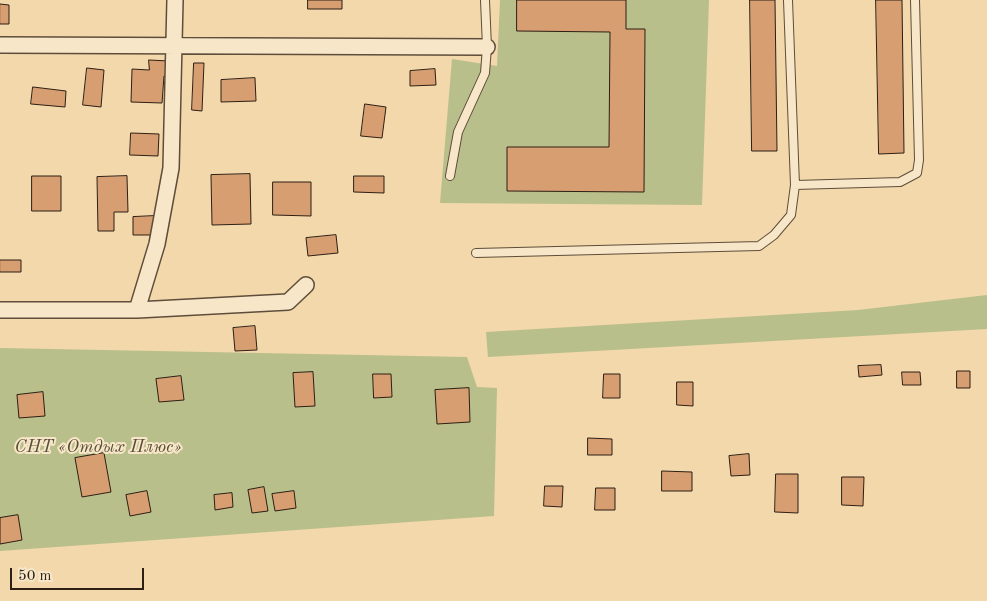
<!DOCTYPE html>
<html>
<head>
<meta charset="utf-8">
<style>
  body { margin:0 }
  #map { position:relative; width:987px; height:601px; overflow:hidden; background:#f2d8ab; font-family:"Old Standard TT",serif }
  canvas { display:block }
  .scale { position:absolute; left:10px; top:568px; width:134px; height:22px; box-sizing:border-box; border:2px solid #2d1f14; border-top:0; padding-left:6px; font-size:15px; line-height:18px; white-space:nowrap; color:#2d1f14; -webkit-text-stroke:4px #f7e6c8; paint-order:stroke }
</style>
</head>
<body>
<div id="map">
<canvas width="987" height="601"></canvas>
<div class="scale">50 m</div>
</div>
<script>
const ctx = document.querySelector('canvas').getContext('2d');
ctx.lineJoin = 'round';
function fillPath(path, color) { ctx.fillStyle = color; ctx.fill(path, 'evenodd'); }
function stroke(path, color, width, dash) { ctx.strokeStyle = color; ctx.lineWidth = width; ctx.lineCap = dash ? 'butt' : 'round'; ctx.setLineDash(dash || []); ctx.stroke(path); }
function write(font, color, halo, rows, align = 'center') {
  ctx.font = font + ' "Old Standard TT",serif'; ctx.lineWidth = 4; ctx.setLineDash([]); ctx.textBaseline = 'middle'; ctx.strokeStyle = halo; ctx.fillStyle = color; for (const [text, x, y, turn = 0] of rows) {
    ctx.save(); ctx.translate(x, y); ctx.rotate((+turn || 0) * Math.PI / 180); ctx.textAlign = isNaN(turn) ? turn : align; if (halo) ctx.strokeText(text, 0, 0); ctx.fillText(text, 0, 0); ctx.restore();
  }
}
fillPath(new Path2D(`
  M500,0H709L702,205L440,203L452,59L497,66Z
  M987,295V329L488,357L486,332L858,310Z
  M0,348L467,357L477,387L497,388L494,516L0,551Z`), '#b9bf8a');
const building = new Path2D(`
  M308,0H342V9H308Z
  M517,0H626V29H645L644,192L507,191V147H609L610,32L517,31Z
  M750,0H775L777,151H752Z
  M876,0H902L904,153L879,154Z
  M0,4L9,5V24H0Z
  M149,60L169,61L168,76H164L162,103L131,102L132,69L149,70Z
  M194,63H204L202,111L192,110Z
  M87,68L104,70L101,107L83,105Z
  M435,69L436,85L410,86V71Z
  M255,78L256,101L221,102V80Z
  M33,87L66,91L65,107L31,104Z
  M365,104L386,107L382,138L361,136Z
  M131,133L159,134L158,156L130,155Z
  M250,174L251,224L212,225L211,175Z
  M32,176H61V211H32Z
  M127,176L128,212H114V231H98L97,177Z
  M354,176H384V193L354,192Z
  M273,182H311V216L273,215Z
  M154,216V235H133V217Z
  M336,235L338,253L308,256L306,238Z
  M0,260H21V272H0Z
  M255,326L257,350L235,351L233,328Z
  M881,365L882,375L859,377L858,366Z
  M957,371H970V388H957Z
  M313,372L315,406L295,407L293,373Z
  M902,372H920L921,385H903Z
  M373,374H391L392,397L374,398Z
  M604,374H620V398H603Z
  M181,376L184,400L159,402L156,379Z
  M677,382H693V406L677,405Z
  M469,388L470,422L437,424L435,390Z
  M43,392L45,416L19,418L17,395Z
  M588,438L612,439V455H588Z
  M104,453L111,492L82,497L75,458Z
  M749,454L750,475L731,476L729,456Z
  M662,471L692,472V491H662Z
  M776,474H798V513L775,512Z
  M842,477H864L863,506L842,505Z
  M545,486H563L562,507L544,506Z
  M264,487L268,511L252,513L248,490Z
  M596,488H615V510H595Z
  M147,491L151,512L130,516L126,495Z
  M294,491L296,508L275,511L272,494Z
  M232,493L233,507L215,510L214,495Z
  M18,515L22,540L0,544V518Z`);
fillPath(building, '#d69e71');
stroke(building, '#2d1f14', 1);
const service = new Path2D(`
  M788,0L795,185L900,182L917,173L919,160L915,0
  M450,176L458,132L485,73L487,47L485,0
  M476,253L759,246L774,235L791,215L795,185`);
const minor = new Path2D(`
  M0,45L487,47
  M0,310H137L288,302L306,285
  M137,310L157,244L171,168L175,0`);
stroke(service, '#5e4d3a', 10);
stroke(minor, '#5e4d3a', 18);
stroke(service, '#f7e6c8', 8);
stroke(minor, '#f7e6c8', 15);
write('italic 18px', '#574f37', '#f7e6c8', [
  ["СНТ «Отдых Плюс»",98,447]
]);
</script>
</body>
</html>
